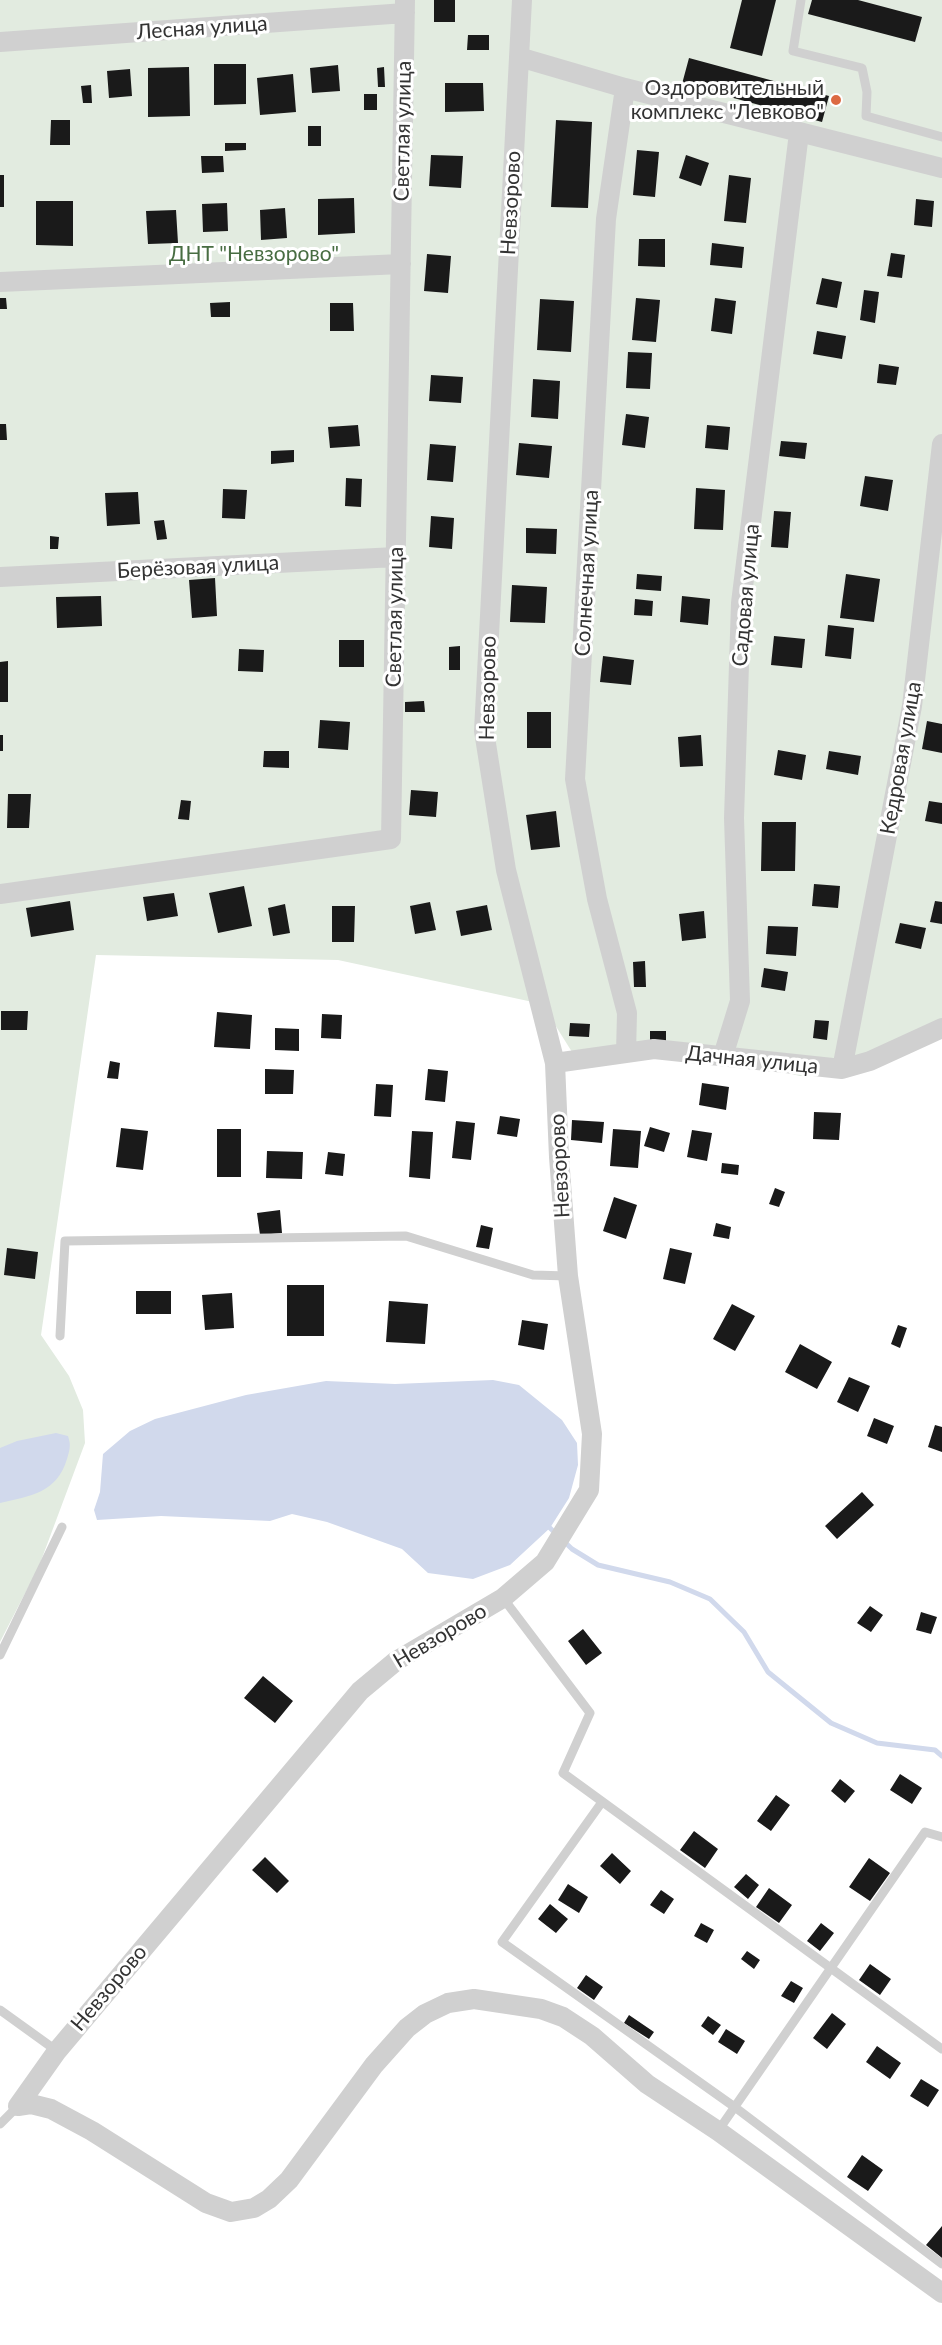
<!DOCTYPE html>
<html>
<head>
<meta charset="utf-8">
<style>
  body { margin:0 }
  canvas { display:block; background:#fff }
</style>
</head>
<body>
<canvas width="942" height="2345"></canvas>
<script>
const ctx = document.querySelector('canvas').getContext('2d');
ctx.lineJoin = 'round';
function fillPath(path, color) { ctx.fillStyle = color; ctx.fill(path, 'evenodd'); }
function stroke(path, color, width, dash) { ctx.strokeStyle = color; ctx.lineWidth = width; ctx.lineCap = dash ? 'butt' : 'round'; ctx.setLineDash(dash || []); ctx.stroke(path); }
function write(font, color, halo, rows, align = 'center') {
  ctx.font = font + ' Lato,sans-serif'; ctx.lineWidth = 6; ctx.setLineDash([]); ctx.textBaseline = 'middle'; ctx.strokeStyle = halo; ctx.fillStyle = color; for (const [text, x, y, turn = 0] of rows) {
    ctx.save(); ctx.translate(x, y); ctx.rotate((+turn || 0) * Math.PI / 180); ctx.textAlign = isNaN(turn) ? turn : align; if (halo) ctx.strokeText(text, 0, 0); ctx.fillText(text, 0, 0); ctx.restore();
  }
}
fillPath(new Path2D(`
  M0,0H942V1023L870,1068L800,1076L670,1045L572,1052L542,1004L338,960L96,955L41,1335L69,1376L83,1410L85,1443L39,1566L0,1642Z`), '#e2ebe0');
fillPath(new Path2D(`
  M493,1380L519,1385L562,1420L577,1443L578,1465L569,1498L550,1528L510,1565L473,1579L428,1573L402,1549L327,1522L292,1514L270,1521L161,1516L97,1520L94,1510L100,1492L103,1454L130,1431L155,1419L246,1395L326,1381L395,1384Z
  M56,1433L68,1436C71,1445 70,1449 67,1459C57,1493 30,1496 0,1503V1448L17,1441Z`), '#d1d9ec');
stroke(new Path2D(`
  M550,1528L572,1549L598,1565L670,1582L710,1599L744,1632L768,1672L831,1723L877,1743L935,1750L942,1756`), '#d1d9ec', 5);
fillPath(new Path2D(`
  M434,0H455V22H434Z
  M742,0H776L762,56L730,48Z
  M812,0H858L922,17L915,42L808,14Z
  M468,35H489V50H467Z
  M689,58L829,96L822,122L682,84Z
  M214,64H246V104L214,105Z
  M338,65L340,91L312,93L310,68Z
  M189,67L190,116L148,117V68Z
  M384,67L385,87H378L377,68Z
  M130,69L132,96L109,98L107,71Z
  M293,74L296,112L260,115L257,78Z
  M445,83H483L484,111L445,112Z
  M91,85L92,103H83L81,86Z
  M364,94H377V110H364Z
  M51,120H70V145H50Z
  M556,120L592,122L588,208L551,207Z
  M308,126H321V146H308Z
  M225,143H246V150L225,151Z
  M637,150L659,152L655,197L633,195Z
  M431,155L463,156L461,188L429,186Z
  M686,155L709,163L701,186L679,178Z
  M201,156H223L224,172L202,173Z
  M0,175H4V207H0Z
  M729,175L751,178L746,223L724,221Z
  M354,198L355,233L318,235V199Z
  M916,199L934,201L932,227L914,225Z
  M36,201H73V246L36,245Z
  M227,203L228,231L203,232L202,204Z
  M285,208L287,238L261,240L260,210Z
  M176,210L178,243L148,244L146,211Z
  M639,239H665V267L638,266Z
  M712,243L744,247L742,268L710,265Z
  M891,253L905,255L902,278L887,276Z
  M427,254L451,256L448,293L424,291Z
  M822,278L842,282L837,308L816,304Z
  M864,290L879,292L875,323L860,320Z
  M0,298H6L7,309H0Z
  M636,298L660,300L656,342L632,340Z
  M715,298L736,301L732,334L711,331Z
  M540,299L574,301L571,352L537,350Z
  M230,302V317H211L210,303Z
  M330,303H353L354,331H330Z
  M817,331L846,336L842,359L813,354Z
  M628,352L652,353L650,389L626,388Z
  M879,364L899,367L896,385L877,383Z
  M431,375L463,377L461,403L429,401Z
  M533,379L560,381L558,419L531,417Z
  M626,414L649,417L645,448L622,445Z
  M0,424H6L7,440H0Z
  M358,425L360,446L330,448L328,427Z
  M707,425L730,427L728,450L705,448Z
  M781,441L807,443L805,459L779,456Z
  M519,443L552,446L549,478L516,475Z
  M430,444L456,446L453,482L427,480Z
  M294,450V462L271,464V451Z
  M865,476L893,480L888,511L860,506Z
  M346,478L362,479L361,507L345,506Z
  M696,488L725,490L723,530L694,529Z
  M223,489L247,490L245,519L222,518Z
  M138,492L140,524L107,526L105,493Z
  M774,511L791,512L788,548L771,547Z
  M431,516L454,518L452,549L429,547Z
  M164,520L167,539L157,540L154,521Z
  M526,528L557,529L556,554L526,553Z
  M50,536L59,537L58,549H50Z
  M637,574L662,576L661,591L636,589Z
  M846,574L880,579L874,622L840,618Z
  M215,578L217,616L192,618L189,580Z
  M512,585L547,587L545,623L510,622Z
  M101,596L102,626L57,628L56,597Z
  M682,596L710,599L708,625L680,622Z
  M635,599L653,601L652,616L634,615Z
  M828,625L854,628L851,659L825,656Z
  M774,636L805,639L802,668L771,665Z
  M339,640H364V667H339Z
  M460,646V670H449V647Z
  M239,649L264,650L263,672L238,671Z
  M603,656L634,660L631,685L600,682Z
  M8,661V702H0V662Z
  M424,701L425,712H405V702Z
  M527,712H551V748H527Z
  M320,720L350,722L348,750L318,748Z
  M927,721L942,724V753L922,749Z
  M0,735H3V751H0Z
  M701,735L703,766L680,767L678,737Z
  M778,750L806,755L802,780L774,775Z
  M264,751H289V768L263,767Z
  M829,751L861,756L858,775L826,769Z
  M411,790L438,792L436,817L409,815Z
  M8,794H31L29,828H7Z
  M181,800L191,801L189,820L178,819Z
  M929,801L942,803V824L925,821Z
  M556,811L560,847L531,850L526,815Z
  M762,822H796L795,871H761Z
  M814,884L840,886L838,908L812,906Z
  M244,886L252,926L218,933L209,893Z
  M174,893L178,916L147,921L143,897Z
  M70,901L74,930L31,937L26,908Z
  M935,901L942,902V924L930,922Z
  M430,902L436,930L415,934L410,906Z
  M285,904L290,933L273,936L268,908Z
  M487,905L492,930L461,936L456,911Z
  M332,906H355L354,942H332Z
  M704,911L706,938L682,941L679,914Z
  M900,923L926,928L921,949L895,943Z
  M768,926L798,927L796,956L766,954Z
  M645,961L646,987H634L633,962Z
  M764,968L788,972L785,991L761,987Z
  M1,1011H28L27,1030H1Z
  M217,1012L252,1015L250,1049L214,1047Z
  M322,1014L342,1015L341,1039L321,1038Z
  M815,1020L829,1021L827,1040L813,1038Z
  M570,1023L590,1024L589,1037L569,1036Z
  M275,1028L299,1029V1051L275,1050Z
  M650,1031H666V1041H650Z
  M110,1061L120,1063L118,1079L107,1078Z
  M265,1069L294,1070L293,1094H265Z
  M428,1069L448,1071L445,1102L425,1100Z
  M702,1083L729,1087L726,1110L699,1105Z
  M376,1084L393,1085L391,1117L374,1116Z
  M814,1112L841,1113L839,1140L813,1139Z
  M500,1116L520,1119L517,1137L497,1134Z
  M572,1120L604,1122L602,1143L571,1140Z
  M456,1121L475,1123L471,1160L452,1158Z
  M650,1127L670,1133L664,1152L644,1146Z
  M121,1128L148,1131L143,1170L116,1167Z
  M217,1129H241V1177H217Z
  M613,1129L641,1131L638,1168L610,1166Z
  M692,1130L712,1133L707,1161L687,1157Z
  M412,1131L433,1132L430,1179L409,1177Z
  M267,1151L303,1152L302,1179L266,1178Z
  M328,1152L345,1154L343,1176L325,1174Z
  M722,1163L739,1165L738,1175L721,1173Z
  M775,1188L785,1192L779,1207L769,1204Z
  M614,1197L637,1205L626,1239L603,1231Z
  M280,1210L282,1233L260,1235L257,1213Z
  M716,1223L731,1227L729,1239L713,1236Z
  M481,1225L493,1228L489,1249L476,1247Z
  M7,1248L38,1252L35,1279L4,1275Z
  M670,1248L692,1253L685,1284L663,1279Z
  M287,1285H324V1336H287Z
  M136,1291H171V1314H136Z
  M232,1293L234,1328L205,1330L202,1295Z
  M389,1301L428,1304L425,1344L386,1342Z
  M732,1304L755,1316L735,1351L713,1339Z
  M522,1320L548,1324L544,1350L518,1345Z
  M898,1325L907,1328L900,1348L891,1344Z
  M800,1344L832,1362L817,1389L785,1372Z
  M849,1377L870,1386L858,1412L837,1402Z
  M874,1418L894,1426L887,1444L867,1436Z
  M935,1425L942,1427V1452L928,1447Z
  M862,1492L874,1505L837,1539L825,1526Z
  M870,1606L883,1615L871,1632L857,1623Z
  M921,1612L937,1617L931,1634L916,1630Z
  M583,1629L602,1653L586,1665L568,1641Z
  M263,1676L293,1701L275,1723L244,1698Z
  M900,1774L922,1788L912,1804L890,1790Z
  M840,1779L855,1791L845,1803L831,1791Z
  M776,1795L790,1805L771,1831L757,1821Z
  M694,1831L718,1849L705,1868L680,1850Z
  M612,1853L631,1871L620,1884L600,1866Z
  M265,1857L289,1881L277,1893L252,1870Z
  M869,1858L890,1873L870,1901L849,1887Z
  M746,1874L759,1885L748,1899L734,1887Z
  M568,1884L588,1897L579,1913L558,1900Z
  M769,1888L792,1905L779,1923L756,1907Z
  M661,1890L674,1899L664,1914L650,1905Z
  M550,1904L568,1919L556,1933L538,1919Z
  M701,1923L714,1930L707,1943L694,1936Z
  M821,1923L834,1933L820,1951L807,1941Z
  M747,1951L760,1960L754,1969L741,1959Z
  M870,1964L891,1979L880,1995L859,1980Z
  M586,1975L603,1987L594,2000L577,1988Z
  M791,1981L803,1988L794,2003L781,1996Z
  M832,2013L846,2024L827,2049L813,2038Z
  M629,2015L654,2032L649,2039L624,2023Z
  M708,2016L721,2025L713,2035L701,2026Z
  M726,2029L745,2041L737,2054L718,2042Z
  M877,2046L901,2063L890,2079L866,2062Z
  M921,2079L939,2090L928,2107L910,2096Z
  M862,2155L883,2170L868,2191L847,2177Z
  M942,2226V2258L926,2245Z`), '#1a1a1a');
stroke(new Path2D(`
  M801,0L793,51L862,68L867,92L866,116L942,137
  M60,1336L65,1241L406,1236L533,1275L568,1276
  M503,1598L590,1713L563,1773L942,2049
  M0,1655L62,1527
  M602,1802L502,1942L736,2108L942,2264
  M0,2010L57,2051
  M0,2124L18,2106
  M718,2131L925,1832L942,1837`), '#d0d0d0', 9);
stroke(new Path2D(`
  M0,42L405,13
  M519,57L625,88L942,168
  M625,88L606,219L575,779L597,899L627,1013L626,1053
  M0,282L401,264
  M0,577L396,557
  M0,894L391,839L405,0
  M723,1056L740,1001L734,818L741,603L799,133
  M555,1063L654,1049L842,1069L870,1061L942,1028
  M842,1069L912,706L942,444
  M18,2106L57,2051L360,1691L396,1661L503,1598L545,1562L589,1490L592,1434L568,1276L559,1157L555,1063L506,870L484,731L522,0
  M18,2106L31,2104L51,2109L92,2131L206,2203L231,2212L254,2208L269,2199L289,2180L374,2065L407,2028L425,2014L448,2003L474,1999L541,2009L563,2017L592,2036L647,2084L718,2131L942,2293`), '#d0d0d0', 20);
for (const [x, y, r, color] of [
  [836,100,6,"#dc6a43"]
]) { const dot = new Path2D(); dot.arc(x, y, r, 0, 2 * Math.PI); ctx.fillStyle = color; ctx.fill(dot); stroke(dot, '#fff', 2); }
write('21px', '#333', '#fff', [
  ["Лесная улица",202,28,-4],
  ["Светлая улица",403,131,-89],
  ["Невзорово",511,203,-87],
  ["Берёзовая улица",198,567,-3],
  ["Солнечная улица",587,573,-87],
  ["Садовая улица",746,595,-85],
  ["Светлая улица",395,617,-89],
  ["Невзорово",488,688,-89],
  ["Кедровая улица",901,758,-80],
  ["Дачная улица",752,1060,6],
  ["Невзорово",560,1166,-93],
  ["Невзорово",440,1636,-31],
  ["Невзорово",109,1988,-50]
]);
write('21px', '#333', '#fff', [
  ["Оздоровительный",824,88],
  ["комплекс \"Левково\"",824,112]
], 'right');
write('21px', '#486d42', '#fff', [
  ["ДНТ \"Невзорово\"",254,254]
]);
</script>
</body>
</html>
